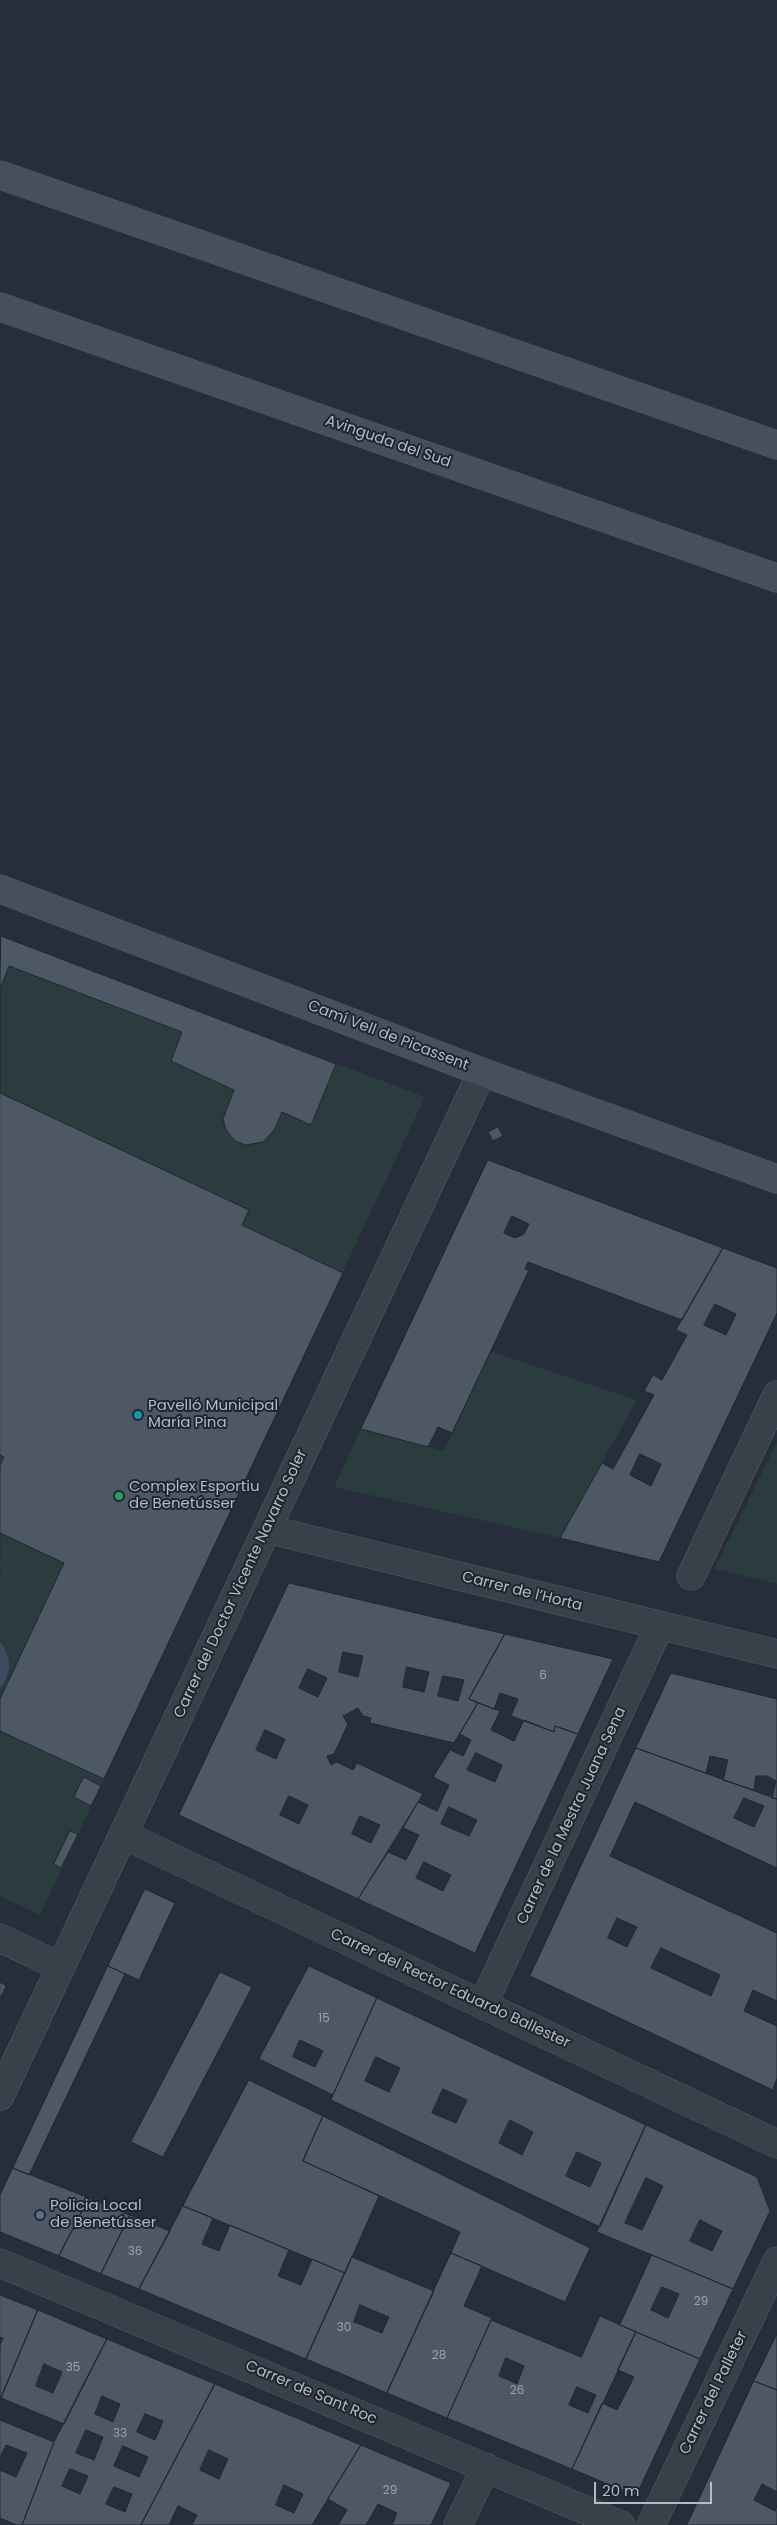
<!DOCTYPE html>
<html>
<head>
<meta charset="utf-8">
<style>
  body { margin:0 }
  #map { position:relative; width:777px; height:2525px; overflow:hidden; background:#252e3a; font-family:Poppins,sans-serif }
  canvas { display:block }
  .scale { position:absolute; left:594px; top:2482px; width:118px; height:22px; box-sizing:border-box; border:2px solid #b4bbc6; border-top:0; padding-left:6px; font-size:15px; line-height:18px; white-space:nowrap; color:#b4bbc6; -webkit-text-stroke:4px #1e252f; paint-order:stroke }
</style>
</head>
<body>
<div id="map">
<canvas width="777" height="2525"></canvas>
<div class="scale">20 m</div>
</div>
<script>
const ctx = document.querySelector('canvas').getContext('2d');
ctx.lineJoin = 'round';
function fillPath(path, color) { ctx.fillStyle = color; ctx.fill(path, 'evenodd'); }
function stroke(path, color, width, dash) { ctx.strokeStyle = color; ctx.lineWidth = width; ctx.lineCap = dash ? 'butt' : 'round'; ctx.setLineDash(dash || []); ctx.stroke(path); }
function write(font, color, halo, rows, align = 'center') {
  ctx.font = font + ' Poppins,sans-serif'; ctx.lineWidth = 4; ctx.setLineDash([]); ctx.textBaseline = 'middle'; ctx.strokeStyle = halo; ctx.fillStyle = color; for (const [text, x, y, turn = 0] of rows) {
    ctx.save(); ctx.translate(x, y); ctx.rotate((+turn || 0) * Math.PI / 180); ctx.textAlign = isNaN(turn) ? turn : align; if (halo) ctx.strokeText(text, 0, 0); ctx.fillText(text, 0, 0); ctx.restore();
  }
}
fillPath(new Path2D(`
  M1,936L425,1097L40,1915L0,1896Z
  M490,1351L637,1400L560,1538L334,1487L361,1429L444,1451Z
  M777,1442V1584L714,1569Z`), '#2a3c3d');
fillPath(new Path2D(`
  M0,1642C12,1657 12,1673 0,1688Z`), '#3c4b61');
const building = new Path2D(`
  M1,936L336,1064L311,1125L282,1112L275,1129L263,1142L246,1145L235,1141L226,1130L223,1119L234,1090L171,1061L182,1032L9,966L0,989Z
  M0,1093L249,1210L242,1225L343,1273L104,1779L0,1731V1699L64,1563L0,1533V1465L4,1457L0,1455Z
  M498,1127L503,1136L493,1141L488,1132Z
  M488,1160L723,1248L682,1320L528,1262L525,1269L529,1270L452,1433L438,1427L428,1447L361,1429ZM512,1216L529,1224L524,1234L515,1238L504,1233Z
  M723,1248L777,1268V1313L659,1562L560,1538L602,1463L613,1469L654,1395L644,1391L653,1375L662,1380L687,1335L676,1330ZM715,1304L736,1314L726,1335L704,1325ZM640,1454L661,1464L651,1486L630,1475Z
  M289,1583L505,1634L469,1699L478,1703L454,1743L370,1723L371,1718L363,1716L358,1708L343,1716L348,1724L334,1754L327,1756L331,1765L337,1762L353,1770L357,1763L423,1794L358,1899L179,1815ZM343,1652L363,1656L358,1677L339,1672ZM407,1667L429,1672L424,1692L403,1687ZM308,1669L327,1678L318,1697L299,1688ZM443,1676L464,1680L458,1701L438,1696ZM265,1730L285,1739L276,1759L256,1750ZM289,1796L308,1805L299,1824L280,1815ZM360,1816L380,1825L371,1843L352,1834Z
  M505,1634L613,1659L578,1734L555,1726L554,1732L511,1716L518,1699L500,1693L494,1709L469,1699Z
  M671,1673L777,1699V1799L772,1798L776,1781L767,1776H756L754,1790L723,1780L728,1760L710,1756L706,1773L636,1748Z
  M478,1703L500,1711L491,1730L514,1741L524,1720L554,1732L555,1726L578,1734L475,1953L358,1899L388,1852L406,1860L419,1835L403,1828L418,1802L437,1811L449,1785L433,1777L450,1750L463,1756L471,1740L460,1734ZM476,1753L502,1765L495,1782L467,1770ZM449,1807L477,1820L469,1836L441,1824ZM424,1862L451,1875L443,1891L416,1878Z
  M636,1748L777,1799V1868L635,1802L610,1856L777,1933V2001L753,1990L744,2011L777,2026V2078L773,2090L530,1976ZM744,1798L764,1806L754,1827L734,1818ZM617,1918L637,1927L627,1947L608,1938ZM661,1948L720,1975L711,1996L651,1968Z
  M84,1777L101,1786L91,1806L74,1797Z
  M70,1831L78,1834L61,1868L54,1864Z
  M145,1889L175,1903L139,1980L108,1966Z
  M108,1966L125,1974L29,2175L13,2168Z
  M309,1966L377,1998L333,2095L259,2059ZM300,2040L323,2051L315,2067L293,2057Z
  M220,1972L252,1987L163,2157L131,2142Z
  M0,1982L6,1986L0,1999Z
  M377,1998L646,2125L600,2227L331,2100ZM376,2057L400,2068L389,2092L365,2081ZM443,2089L467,2100L456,2123L432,2113ZM510,2120L533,2132L522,2155L499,2143ZM577,2152L601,2163L590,2187L566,2176Z
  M249,2080L323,2116L303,2161L379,2196L345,2273L183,2206Z
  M323,2116L590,2248L565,2302L451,2253L460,2232L303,2161Z
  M646,2125L757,2177L770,2211L733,2289L597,2232ZM646,2178L663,2186L642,2230L625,2223ZM700,2220L722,2231L712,2251L690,2241Z
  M13,2168L89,2198L59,2256L0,2232V2195Z
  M89,2198L130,2215L101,2274L59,2256Z
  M183,2206L213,2218L202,2244L219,2251L230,2225L289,2250L278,2276L301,2285L312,2259L345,2273L306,2359L139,2289Z
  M130,2215L170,2231L139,2289L101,2274Z
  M451,2253L482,2266L464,2306L492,2318L447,2418L387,2393Z
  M652,2255L733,2289L700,2359L620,2325ZM662,2287L679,2294L668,2318L651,2310Z
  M352,2257L434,2291L387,2393L306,2359ZM360,2305L389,2317L382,2333L354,2322Z
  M0,2295L38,2310L0,2400V2345L3,2338L0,2337Z
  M38,2310L107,2339L64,2424L1,2398ZM44,2364L62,2372L53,2393L36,2386Z
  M600,2316L636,2332L572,2469L447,2418L491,2320L581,2357ZM506,2358L524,2366L517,2384L499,2376ZM577,2387L596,2395L588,2413L569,2405Z
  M636,2332L700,2359L636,2496L572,2469L602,2403L617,2410L634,2377L618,2370Z
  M777,2334V2390L754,2381Z
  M107,2339L215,2384L141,2525H22L54,2442ZM102,2396L120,2404L113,2422L95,2414ZM145,2414L163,2421L155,2440L137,2432ZM86,2430L103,2437L94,2460L76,2453ZM123,2446L148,2457L139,2477L114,2466ZM70,2469L88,2476L80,2494L62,2486ZM114,2487L132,2494L125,2512L106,2504Z
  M754,2381L777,2390V2492L762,2484L754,2500L775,2511L777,2505V2525H687Z
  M215,2384L361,2445L312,2525H192L197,2515L178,2506L169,2525H141ZM209,2450L228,2459L219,2479L200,2470ZM284,2485L303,2494L294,2513L276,2505Z
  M0,2420L54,2442L22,2525H16L0,2518V2470L16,2477L27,2453L6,2445L0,2458Z
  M361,2445L451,2483L431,2525H392L397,2513L378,2504L366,2525H338L347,2510L328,2499Z`);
fillPath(building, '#4e5865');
stroke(building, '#202731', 1);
const street = new Path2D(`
  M267,1529L777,1654
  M691,1576L777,1395
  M124,1835L777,2144
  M0,1938L61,1967
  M483,2004L659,1627
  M0,2096L482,1072
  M0,2263L621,2525
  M458,2525L486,2467
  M651,2525L777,2261`);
const secondary = new Path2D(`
  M0,175L777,445
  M0,307L777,578
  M0,889L482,1072L777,1179`);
stroke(street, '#575e68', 29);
stroke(secondary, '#575e68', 29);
stroke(street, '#38404a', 28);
stroke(secondary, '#474f5d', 28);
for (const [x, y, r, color] of [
  [138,1415,5,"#0f9aa8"],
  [119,1496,5,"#2e9e5b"],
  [40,2215,5,"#5c6f8a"]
]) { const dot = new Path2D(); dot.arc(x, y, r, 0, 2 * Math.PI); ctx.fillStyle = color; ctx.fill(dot); stroke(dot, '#1e252f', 2); }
write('12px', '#9aa2ae', null, [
  ["6",543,1676],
  ["15",324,2019],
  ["36",135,2252],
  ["29",701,2302],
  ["30",344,2328],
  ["28",439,2356],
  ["35",73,2368],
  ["26",517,2391],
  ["33",120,2434],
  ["29",390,2491]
]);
write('15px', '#b4bbc6', '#1e252f', [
  ["Avinguda del Sud",388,442,19],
  ["Camí Vell de Picassent",388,1036,21],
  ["Carrer del Doctor Vicente Navarro Soler",241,1584,-65],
  ["Carrer de l’Horta",522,1592,14],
  ["Carrer de la Mestra Juana Sena",572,1816,-65],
  ["Carrer del Rector Eduardo Ballester",450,1989,25],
  ["Carrer de Sant Roc",311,2393,23],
  ["Carrer del Palleter",714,2393,-64]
]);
write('15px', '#b4bbc6', '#1e252f', [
  ["Pavelló Municipal",148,1406],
  ["María Pina",148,1423],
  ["Complex Esportiu",129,1487],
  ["de Benetússer",129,1504],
  ["Policia Local",50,2206],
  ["de Benetússer",50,2223]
], 'left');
</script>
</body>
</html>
